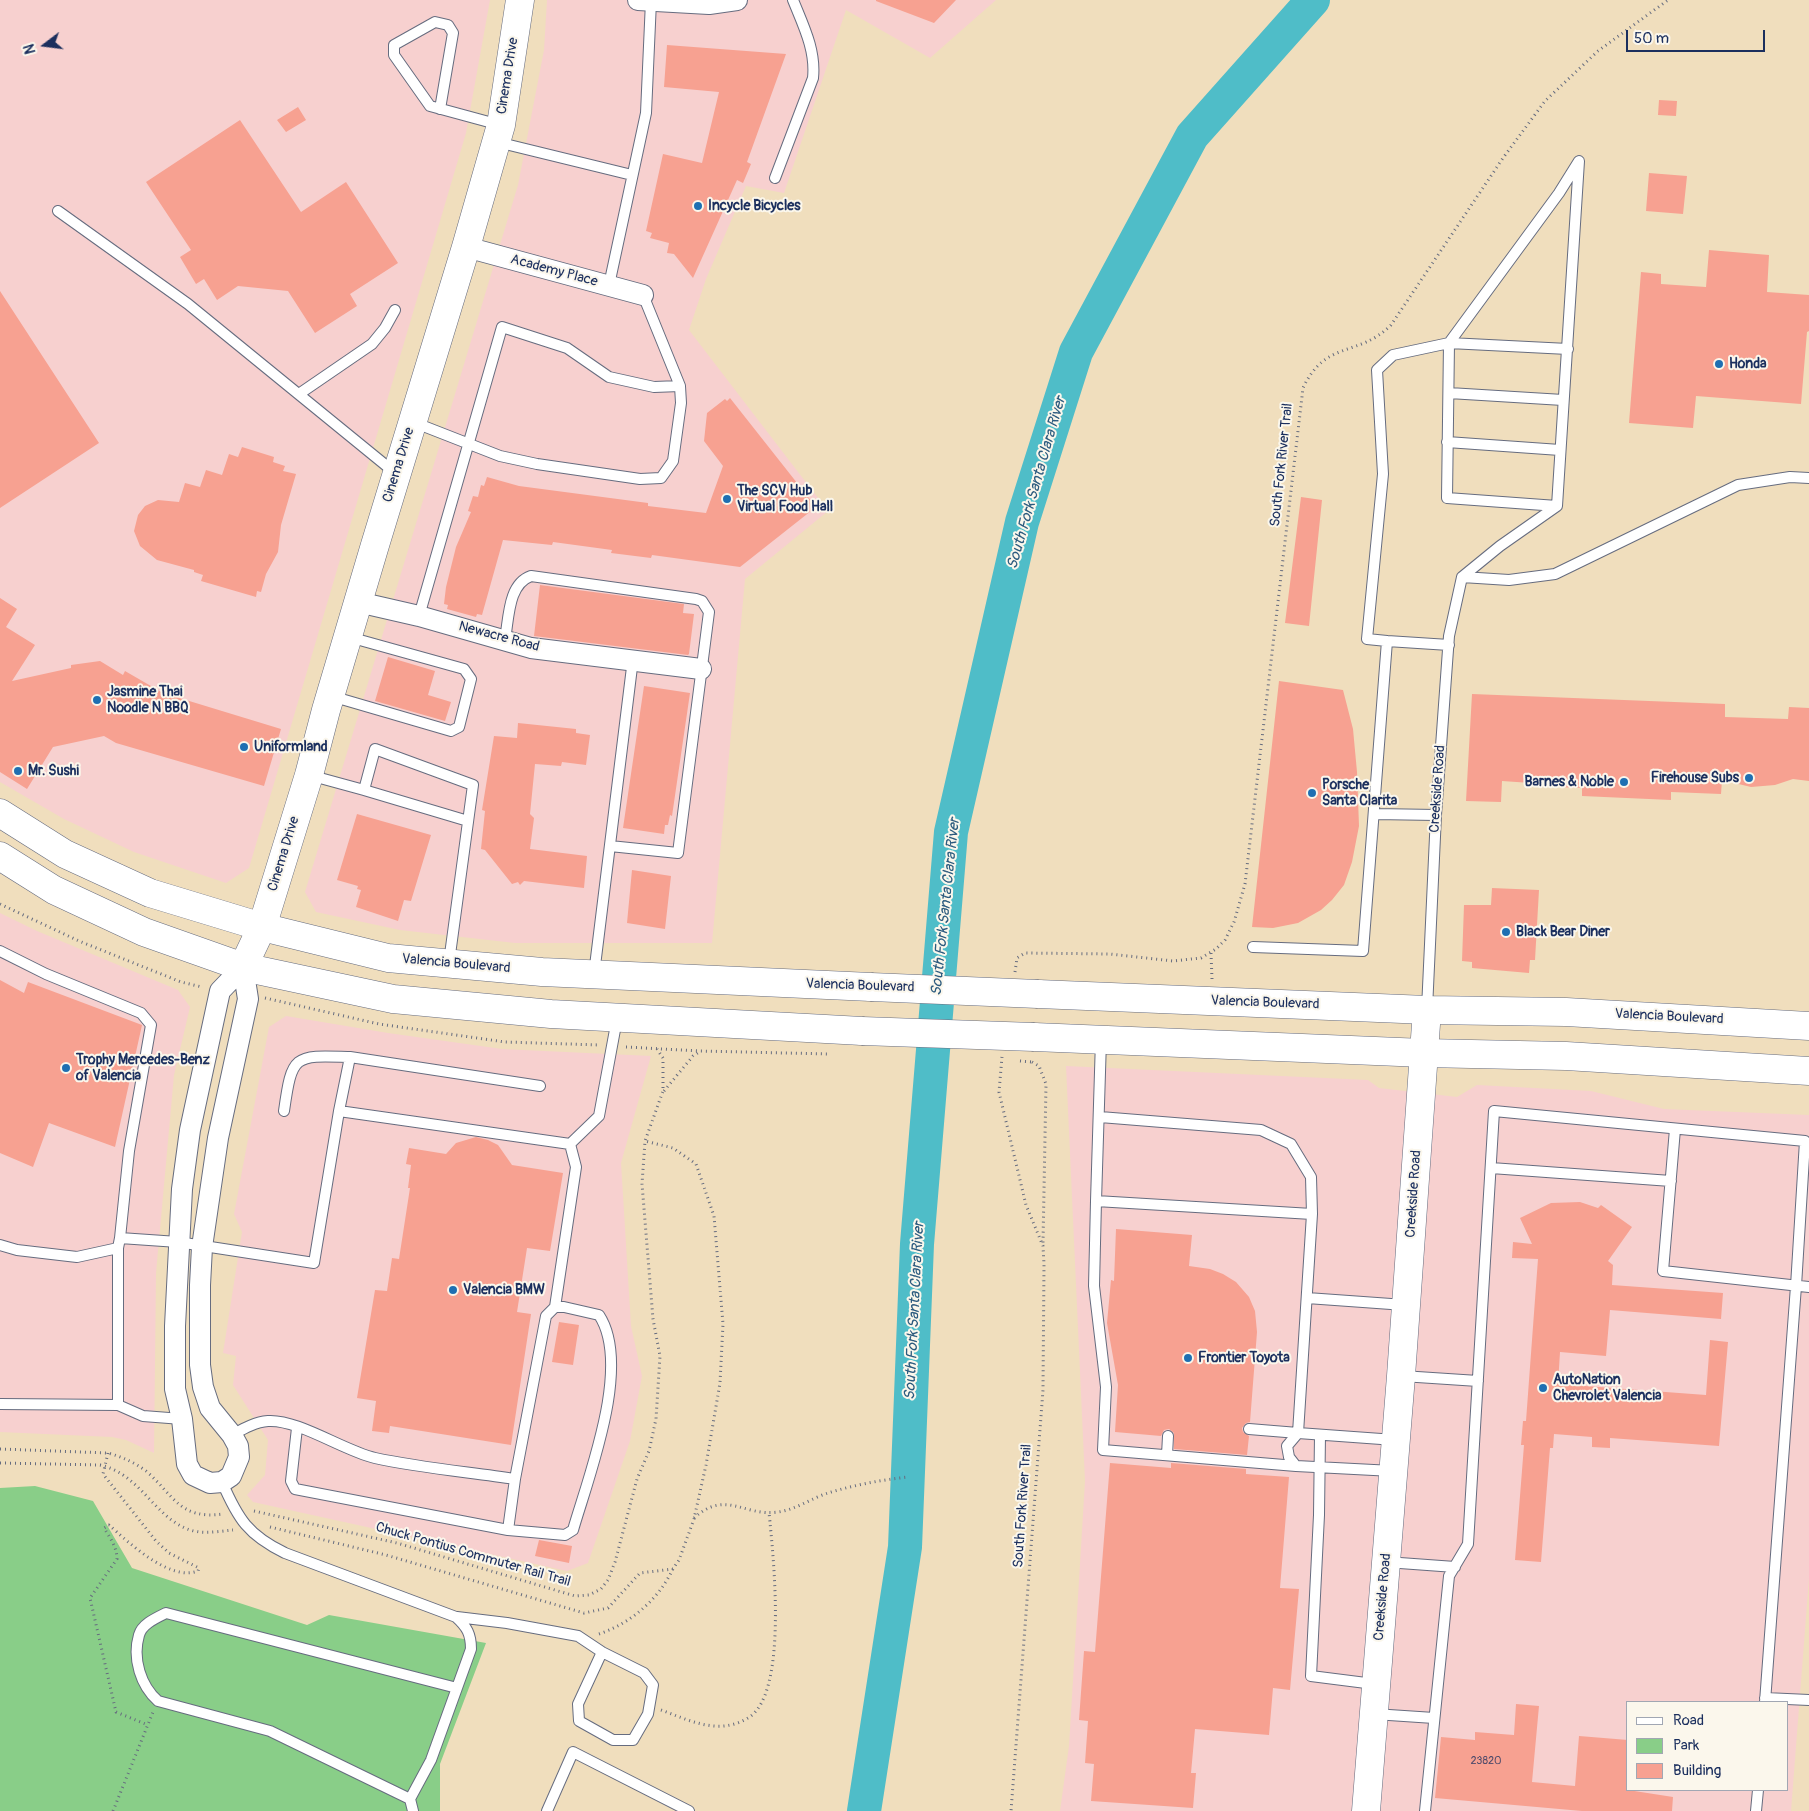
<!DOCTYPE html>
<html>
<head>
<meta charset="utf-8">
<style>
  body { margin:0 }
  #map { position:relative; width:1809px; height:1811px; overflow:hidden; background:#f0debd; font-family:Pangolin,sans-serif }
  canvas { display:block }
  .legend { position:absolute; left:1626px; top:1701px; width:162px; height:90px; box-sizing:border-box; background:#fbf7ec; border:1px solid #a1a7b3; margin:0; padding:6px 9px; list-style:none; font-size:15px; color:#1b2f5e }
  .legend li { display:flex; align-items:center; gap:10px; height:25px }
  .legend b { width:25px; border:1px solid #a1a7b3 }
  .north { position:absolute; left:20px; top:20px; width:50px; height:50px; -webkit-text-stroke:4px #fbf7ec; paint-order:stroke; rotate:255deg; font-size:14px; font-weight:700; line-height:20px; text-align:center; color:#1b2f5e }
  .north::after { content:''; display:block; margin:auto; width:18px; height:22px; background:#1b2f5e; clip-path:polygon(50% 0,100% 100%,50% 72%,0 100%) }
  .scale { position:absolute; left:1626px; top:30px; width:139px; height:22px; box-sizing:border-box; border:2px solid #1b2f5e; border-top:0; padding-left:6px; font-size:15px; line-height:18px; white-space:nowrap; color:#1b2f5e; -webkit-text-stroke:4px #fbf7ec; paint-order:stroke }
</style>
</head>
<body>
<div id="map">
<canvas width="1809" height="1811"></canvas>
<ul class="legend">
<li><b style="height:6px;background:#fff"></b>Road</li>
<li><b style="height:14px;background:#89ce88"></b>Park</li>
<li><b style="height:14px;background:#f7a191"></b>Building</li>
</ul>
<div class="north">N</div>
<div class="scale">50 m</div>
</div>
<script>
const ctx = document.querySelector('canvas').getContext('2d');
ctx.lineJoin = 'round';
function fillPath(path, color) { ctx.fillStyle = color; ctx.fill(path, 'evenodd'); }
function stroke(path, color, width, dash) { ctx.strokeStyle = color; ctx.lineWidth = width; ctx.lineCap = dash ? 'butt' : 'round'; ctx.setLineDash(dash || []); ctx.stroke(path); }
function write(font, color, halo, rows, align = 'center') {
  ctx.font = font + ' Pangolin,sans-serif'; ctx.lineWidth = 4; ctx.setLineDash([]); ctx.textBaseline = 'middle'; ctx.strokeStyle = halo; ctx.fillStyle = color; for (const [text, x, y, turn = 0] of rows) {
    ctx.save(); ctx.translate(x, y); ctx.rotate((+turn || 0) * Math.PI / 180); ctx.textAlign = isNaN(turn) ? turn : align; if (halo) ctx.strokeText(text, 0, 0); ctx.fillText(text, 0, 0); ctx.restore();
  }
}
fillPath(new Path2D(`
  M0,0H490L466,133L249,868L226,883L134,852L64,819L0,782Z
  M547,0H996L930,58L846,10L784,193L746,186L706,279L689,330L828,511L745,579L712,943H515L400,930L316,912L305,892L518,185L544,50Z
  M0,913L37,931L178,990L190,1007L174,1075L156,1273L154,1453L126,1440L112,1437L0,1432Z
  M286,1016L388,1033L502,1049L651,1056L621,1163L631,1326L642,1376L630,1441L588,1563L567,1571L253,1502L247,1495L265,1475L268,1440L233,1385L236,1356L223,1353L242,1232L234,1214L269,1027Z
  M1066,1066L1368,1080L1379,1088L1457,1097L1477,1085L1591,1091L1664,1109L1809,1115V1578L1791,1811H1060L1069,1746L1085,1481ZM1628,1702H1788V1790H1628Z`), '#f7d0cf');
fillPath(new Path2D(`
  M35,1486L93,1501L132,1568L307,1625L329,1615L486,1643L440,1764V1811H0V1488Z`), '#89ce88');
stroke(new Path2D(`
  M864,1811L905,1547L917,1244L951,832L1022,522L1076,352L1192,136L1313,0`), '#4fbdc8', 34);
fillPath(new Path2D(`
  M956,0L934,23L876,1V0Z
  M667,45L786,54L747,162L751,164L743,183L737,180L693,278L674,254L667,253L669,243L650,238L652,233L646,231L663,154L702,163L719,92L664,87Z
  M1659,100L1677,101L1676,116L1658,115Z
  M298,107L306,120L286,132L277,120Z
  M240,120L301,212L346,182L398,263L350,294L357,306L315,333L288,291L238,286L217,300L204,279L196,284L180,257L191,250L146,182Z
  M1649,173L1687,176L1683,214L1646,211Z
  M1709,250L1769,255L1767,292L1809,295V331L1807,332L1801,404L1696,396L1693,428L1629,423L1641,272L1661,274V284L1706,287Z
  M0,291L99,443L0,508Z
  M730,398L816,507L740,567L652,555L651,558L611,553L612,550L553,542L552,545L503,540L482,615L477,614L476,617L447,609L448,605L444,604L446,587L456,547L471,512L468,511L473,496L478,497L481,485L484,486L487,477L519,486L648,503V506L706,513L723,466L704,441L707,413L725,399L727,401Z
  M242,447L274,457L273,462L285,466L283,471L296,474L281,525L278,552L266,574L261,592L257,591L256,597L201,581L203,575L194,572V570L157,560L140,546L134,531L138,515L145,506L158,500L179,502L185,483L200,487L206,470L222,475L229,454L238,457Z
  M1301,497L1322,500L1309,626L1285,623Z
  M540,585L684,604L683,613L694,614L689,654L688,655L534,636Z
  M0,598L17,609L6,627L35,645L12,681L71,668V665L100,661L123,675L125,671L163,693L281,729L264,786L116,743L104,736L53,747L27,789L0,772Z
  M388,657L435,671L428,695L451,702L445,721L375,701Z
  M1279,681L1343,690L1353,729L1357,772L1359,826L1352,862L1344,885L1332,900L1321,910L1298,923L1273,928L1252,927Z
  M644,686L690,693L672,816L670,815L668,825H665L664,834L623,828Z
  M1472,694L1725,704V717L1788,719L1789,707L1809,708V781L1793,779L1775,785L1751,787L1722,780L1721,794L1671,792V800L1582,796V788L1531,786V783L1502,781L1501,802L1466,801Z
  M518,723L576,729V733L590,735L586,765L562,762L561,766L535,764L530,814L534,818L530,849L587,856L584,888L524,881L520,885L518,882L512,884L485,850L481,849L485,811L482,810L494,736L517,738Z
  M357,814L431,835L411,901L404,900L398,921L356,907L361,890L357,889L358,886L337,880Z
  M632,870L671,876L665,929L627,923Z
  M1492,888L1539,890L1535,960H1530L1529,973L1472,968V962L1462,961L1464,905H1491Z
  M0,980L24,993L28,982L142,1025L115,1147L49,1123L33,1167L0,1153Z
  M476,1137L488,1140L498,1145L512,1165L563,1173L550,1251L527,1248L517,1312L531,1314L511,1445L390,1426L389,1433L372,1431L376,1401L357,1398L375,1290L387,1291L392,1258L399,1259L410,1188H408L411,1165L406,1164L409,1148L446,1154L456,1143Z
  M1580,1202L1598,1208L1601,1205L1632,1227L1608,1261L1613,1265L1612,1285L1723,1293L1721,1319L1610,1310L1606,1356L1560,1352L1558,1384L1706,1395L1710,1340L1728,1342L1719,1446L1610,1438V1448L1592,1447V1437L1554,1434L1553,1448H1550L1541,1562L1515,1560L1524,1445H1521L1523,1421H1526L1538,1259L1512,1258L1513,1242L1532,1244L1520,1218L1551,1203Z
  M1116,1229L1192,1235L1189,1266L1210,1269L1223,1274L1236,1282L1249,1297L1255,1311L1257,1332L1250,1422L1246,1423L1242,1428L1243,1432L1249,1436L1247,1455L1174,1449V1433L1169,1429L1164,1430L1161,1436L1115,1432L1118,1385L1107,1323L1111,1280L1114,1281Z
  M559,1322L579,1325L573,1365L552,1362Z
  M1110,1463L1171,1468V1463L1246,1469V1474L1289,1477L1280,1588L1299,1589L1290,1690L1273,1688L1269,1735L1195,1729L1191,1773H1196L1193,1808L1091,1801L1094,1764L1085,1763L1088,1721L1079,1720L1084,1651L1095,1652Z
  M539,1540L572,1546L569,1563L535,1556Z
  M1516,1704L1539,1706L1532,1782L1575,1786L1579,1736L1628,1740V1790L1673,1797L1672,1811H1582L1435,1798L1441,1737L1475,1740V1732L1514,1735Z`), '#f7a191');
const lane = new Path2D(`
  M440,109L453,33L448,25L435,22L394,45V55L430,106L500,125
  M497,142L632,175
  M775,178L813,78C816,50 803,25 793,0
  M58,211L188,304L394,472
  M609,285L646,113L651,1
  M1449,393L1563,400
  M299,394L372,344L385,328L395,310
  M413,422L500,456L537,464L640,479L661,478L673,461L681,403L680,386L643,295
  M1447,442L1560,450
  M1557,506L1447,498L1449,343L1568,349
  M1462,577L1509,580L1555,574L1738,485L1790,477L1809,478
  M419,616L502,327L567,348L609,377L654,387L680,386
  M505,639C509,618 508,584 531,576L696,599L702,601L709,612L678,853L610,846
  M1387,641L1367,639L1383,474L1377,370L1393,355L1449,343L1559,193L1579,161L1557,506L1500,546L1462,577
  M331,696L451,731L459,727L471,679L464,669L349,637
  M309,775L364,790L375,749L473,785L449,962
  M364,790L468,821
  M1375,814L1436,815
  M1253,947L1363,951L1387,641L1449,645
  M0,951L46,974L141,1013L151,1025L129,1151L120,1238
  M594,974L633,659
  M1427,1009L1436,815L1449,636L1462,577
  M350,1057L540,1086
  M284,1111C292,1054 294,1055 350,1057L339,1111
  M1100,1117L1261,1130L1291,1144L1311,1177L1312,1214
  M1675,1129L1663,1271L1809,1287
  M1491,1168L1671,1181
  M1096,1201L1101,1040
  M0,1245L17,1250L77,1257L118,1248L120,1238L178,1242L314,1263L339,1111L570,1144L599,1116L617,1019
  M1307,1298L1405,1305
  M555,1307L576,1167L570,1144
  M1402,1376L1478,1381
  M0,1404L118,1405L143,1416L182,1419
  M118,1405V1248
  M1249,1429L1298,1433L1312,1214L1096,1201L1094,1286L1106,1387L1103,1450L1296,1466
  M232,1435C243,1429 255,1422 268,1421C298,1419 344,1451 375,1458C421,1468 469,1472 515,1479L508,1530L295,1489L291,1481L297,1428
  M1320,1435L1319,1515L1311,1676L1374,1684
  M1167,1455L1168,1436
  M1393,1471L1296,1466L1289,1457L1287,1446L1298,1433L1395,1440
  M222,1482C238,1519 248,1535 285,1553L456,1617C467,1627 471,1634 471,1649L431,1760L410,1799L270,1731L158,1701C141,1686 132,1659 139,1635C142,1624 156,1618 166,1613L457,1688
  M508,1530L565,1535L573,1530C589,1475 632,1365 599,1315L564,1307H555L546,1316L515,1479
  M1386,1562L1455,1567
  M457,1617L507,1623L578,1636L602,1652L644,1673L653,1685L648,1714L633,1740H613L579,1721L578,1704L602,1652
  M1765,1698L1809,1700
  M1374,1714L1434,1718
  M410,1799L413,1811
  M547,1811L573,1752L689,1811
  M1425,1811L1449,1576L1468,1544L1494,1111L1805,1141L1796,1286L1765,1702
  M1756,1811L1758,1790`);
const street = new Path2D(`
  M638,0L709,4L737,0
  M466,247L643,295
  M358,602L419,616L531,648L701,669
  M243,967L248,999L218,1138L202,1247L200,1285V1365L203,1387L210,1408L232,1435L238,1446L239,1457L231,1476L222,1482L210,1483L193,1475L187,1464L182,1419L175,1389V1326L182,1189L190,1130L220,991Z`);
const secondary = new Path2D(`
  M243,967L262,927L309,775L326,710L375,545L466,247L501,125L520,0
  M1366,1811L1401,1376L1427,1010`);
const primary = new Path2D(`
  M0,813L65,854L150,893L262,927L388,958L542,972L871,987
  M0,856L54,890L144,932L243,967L393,999L551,1014L862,1031
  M1038,994L1427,1010L1566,1012L1809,1026
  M1034,1037L1424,1053L1566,1056L1809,1071`);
stroke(lane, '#666c7f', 12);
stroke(street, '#666c7f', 22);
stroke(secondary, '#666c7f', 29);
stroke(primary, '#666c7f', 29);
stroke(new Path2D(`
  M0,904L79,941L181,982L202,987
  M1211,953L1212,979
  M1015,972L1017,958L1025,953L1110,954L1173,961L1201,958L1216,949L1225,940L1234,922L1245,884L1303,388C1326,339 1358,358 1391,325L1503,158L1545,101L1598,51L1668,0
  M265,998L379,1024L505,1042L600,1045
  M626,1047L700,1051L829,1054
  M1002,1057L999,1092L1026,1205L1043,1246L1044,1264L1043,1390L1011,1811
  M1032,1062L1039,1066L1046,1084L1043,1243
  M664,1091L693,1056L699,1052
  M0,1449L108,1453C122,1457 134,1462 146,1471C174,1495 179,1520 223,1514
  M108,1453L103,1474L156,1541L169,1553L199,1568L198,1571C170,1582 128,1542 109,1525L104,1528C110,1538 117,1547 117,1559L90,1598L116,1712L148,1725
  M0,1463L100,1465C142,1474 156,1522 194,1531C207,1534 221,1531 233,1530
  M254,1511L397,1543L575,1596L589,1595L601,1589L608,1580L615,1562L637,1479L649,1451L656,1419L660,1356L653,1319L642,1184L645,1141L663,1091V1058L657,1049
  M694,1518C726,1489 744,1517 778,1512C795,1510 812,1498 828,1493C854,1485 881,1480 908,1477
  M270,1527L386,1555L584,1613L608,1608L640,1573L673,1569L679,1560L694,1519L706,1465L720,1383L723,1324L714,1216L696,1164L673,1148L645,1141
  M599,1634C631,1623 658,1600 673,1569
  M661,1710C689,1720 718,1736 748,1718C789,1694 773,1554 769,1512
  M113,1811L153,1712`), '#666c7f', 3, [1, 4]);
stroke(lane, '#fff', 10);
stroke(street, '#fff', 20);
stroke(secondary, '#fff', 28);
stroke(primary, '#fff', 28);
const primaryBridge = new Path2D(`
  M871,987L1038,994
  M862,1031L1034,1037`);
stroke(primaryBridge, '#666c7f', 29, []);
stroke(new Path2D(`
  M1020,1061L1032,1062`), '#666c7f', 3, [1, 4]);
stroke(primaryBridge, '#fff', 28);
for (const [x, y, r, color] of [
  [698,206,5,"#1f6fb2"],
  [1719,364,5,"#1f6fb2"],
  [727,499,5,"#1f6fb2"],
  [97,700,5,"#1f6fb2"],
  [244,747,5,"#1f6fb2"],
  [18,771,5,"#1f6fb2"],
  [1749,778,5,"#1f6fb2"],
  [1624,782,5,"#1f6fb2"],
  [1312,793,5,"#1f6fb2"],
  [1506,932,5,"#1f6fb2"],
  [66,1068,5,"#1f6fb2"],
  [453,1290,5,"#1f6fb2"],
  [1188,1358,5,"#1f6fb2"],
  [1543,1388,5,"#1f6fb2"]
]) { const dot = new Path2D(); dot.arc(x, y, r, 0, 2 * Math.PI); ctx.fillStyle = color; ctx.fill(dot); stroke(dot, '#fbf7ec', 2); }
write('11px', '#524c6b', null, [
  ["23820",1486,1761]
]);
write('14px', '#1b2f5e', '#fbf7ec', [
  ["Cinema Drive",508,76,-81],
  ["Academy Place",554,271,15],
  ["Cinema Drive",399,465,-73],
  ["South Fork River Trail",1282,465,-84],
  ["Newacre Road",499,637,15],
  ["Creekside Road",1438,789,-86],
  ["Cinema Drive",284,854,-73],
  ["Valencia Boulevard",456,964,5],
  ["Valencia Boulevard",860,986,2],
  ["Valencia Boulevard",1265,1003,2],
  ["Valencia Boulevard",1669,1017,3],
  ["Creekside Road",1414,1194,-86],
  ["South Fork River Trail",1023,1506,-86],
  ["Chuck Pontius Commuter Rail Trail",473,1555,16],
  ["Creekside Road",1383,1597,-85]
]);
write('bold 14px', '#1b2f5e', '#fbf7ec', [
  ["Incycle Bicycles",708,206],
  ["Honda",1729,364],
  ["The SCV Hub",737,491],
  ["Virtual Food Hall",737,507],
  ["Jasmine Thai",107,692],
  ["Noodle N BBQ",107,708],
  ["Uniformland",254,747],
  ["Mr. Sushi",28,771],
  ["Firehouse Subs",1739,778,"right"],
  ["Barnes & Noble",1614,782,"right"],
  ["Porsche",1322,785],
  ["Santa Clarita",1322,801],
  ["Black Bear Diner",1516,932],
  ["Trophy Mercedes-Benz",76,1060],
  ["of Valencia",76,1076],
  ["Valencia BMW",463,1290],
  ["Frontier Toyota",1198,1358],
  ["AutoNation",1553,1380],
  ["Chevrolet Valencia",1553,1396]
], 'left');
write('italic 15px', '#2b5a7e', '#fbf7ec', [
  ["South Fork Santa Clara River",1037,483,-74],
  ["South Fork Santa Clara River",946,907,-84],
  ["South Fork Santa Clara River",915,1311,-87]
]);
</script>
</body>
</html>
